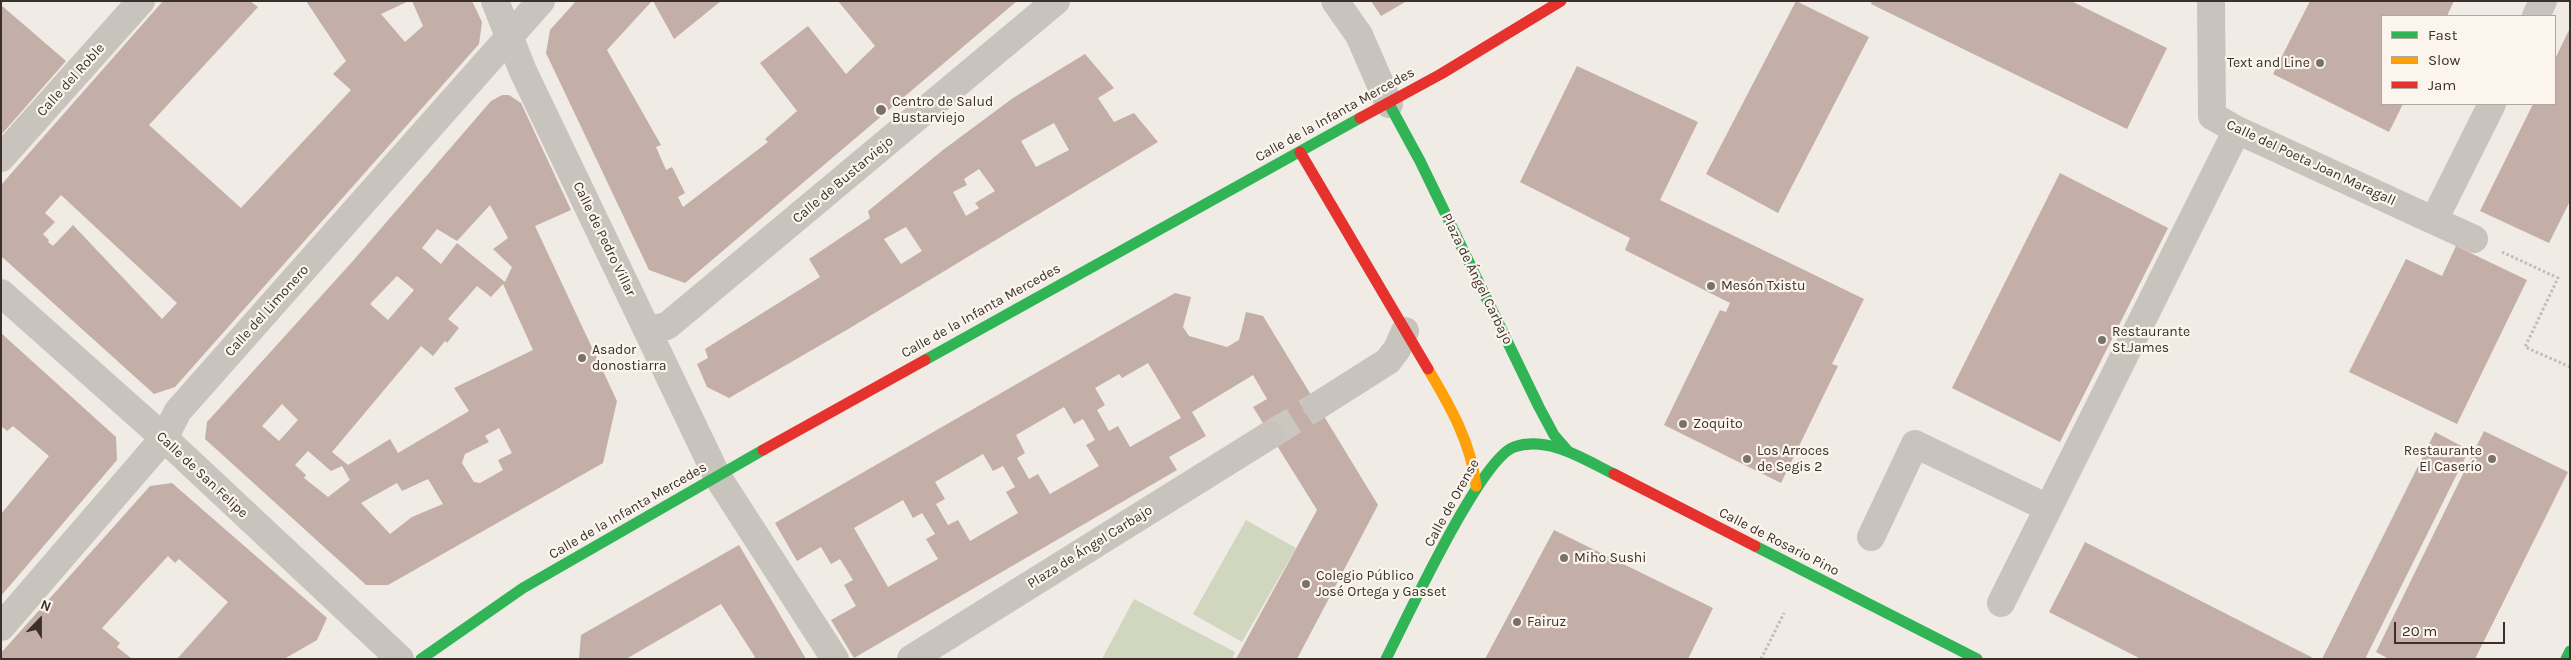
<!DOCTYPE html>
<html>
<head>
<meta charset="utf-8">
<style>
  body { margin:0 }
  #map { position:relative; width:2571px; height:660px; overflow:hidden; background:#f0ebe5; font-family:Karla,sans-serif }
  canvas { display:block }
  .frame { position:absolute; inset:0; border:2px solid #3b302b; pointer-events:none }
  .legend { position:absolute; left:2381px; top:15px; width:175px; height:90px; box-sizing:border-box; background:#fbf5ee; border:1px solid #aea6a0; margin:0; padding:6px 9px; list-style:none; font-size:15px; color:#3b302b }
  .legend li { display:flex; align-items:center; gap:10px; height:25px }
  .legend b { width:25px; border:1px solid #aea6a0 }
  .north { position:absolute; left:15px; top:595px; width:50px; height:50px; -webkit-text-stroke:4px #fbf5ee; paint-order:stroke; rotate:22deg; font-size:14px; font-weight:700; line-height:20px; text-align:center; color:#3b302b }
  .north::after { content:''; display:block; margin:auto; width:18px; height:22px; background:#3b302b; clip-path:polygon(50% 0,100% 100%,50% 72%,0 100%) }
  .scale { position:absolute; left:2394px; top:622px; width:111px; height:22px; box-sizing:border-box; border:2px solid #3b302b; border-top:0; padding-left:6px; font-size:15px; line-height:18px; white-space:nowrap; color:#3b302b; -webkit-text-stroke:4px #fbf5ee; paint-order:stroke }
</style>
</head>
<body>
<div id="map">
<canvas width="2571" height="660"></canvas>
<div class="frame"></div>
<ul class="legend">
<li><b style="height:6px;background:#30b455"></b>Fast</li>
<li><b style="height:6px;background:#ff9f0a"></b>Slow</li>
<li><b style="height:6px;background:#e5322d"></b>Jam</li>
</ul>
<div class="north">N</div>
<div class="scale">20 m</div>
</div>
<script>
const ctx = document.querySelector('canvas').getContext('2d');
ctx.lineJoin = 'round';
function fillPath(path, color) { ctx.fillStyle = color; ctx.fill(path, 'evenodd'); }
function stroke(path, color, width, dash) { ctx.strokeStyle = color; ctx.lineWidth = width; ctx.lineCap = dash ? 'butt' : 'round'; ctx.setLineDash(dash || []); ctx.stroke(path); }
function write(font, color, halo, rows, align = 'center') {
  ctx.font = font + ' Karla,sans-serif'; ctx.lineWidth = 4.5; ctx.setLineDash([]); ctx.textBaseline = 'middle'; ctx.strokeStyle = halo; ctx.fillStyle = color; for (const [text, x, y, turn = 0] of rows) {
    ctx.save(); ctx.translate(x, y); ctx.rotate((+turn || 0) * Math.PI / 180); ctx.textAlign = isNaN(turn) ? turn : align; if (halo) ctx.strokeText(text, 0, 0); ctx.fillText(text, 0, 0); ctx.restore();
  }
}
fillPath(new Path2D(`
  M1246,520L1296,548L1242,642L1193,614Z
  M1134,599L1235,652L1232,659H1102Z`), '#d1d6bf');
fillPath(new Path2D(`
  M163,1H250L258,7L149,125L241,208L351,90L333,74L346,61L306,1H409L381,14L405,42L423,26L412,1H472L482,22L479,44L175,387L154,394L1,256V185ZM61,195L177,303L162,319L73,225L53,246L48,242L49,240L43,234L55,222L45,213Z
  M576,1H652L607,50L661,145L656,147L666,170L672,167L685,193L678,197L683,207L768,142L765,139L797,111L760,63L808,26L846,74L875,46L838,1H1017L685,283L649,270L546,53L550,30Z
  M653,1H721L674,39Z
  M1371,1H1407L1381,16Z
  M1796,1L1869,37L1778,213L1706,174Z
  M1872,1H2071L2167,48L2127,129L1871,4Z
  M2310,1H2454L2447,16H2382V104H2403L2389,132L2273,74Z
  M1,5L66,61L1,135Z
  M2570,28V201L2549,243L2480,211L2533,104H2555V59Z
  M1085,54L1114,88L1098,98L1114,122L1134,113L1158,142L850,328L729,398L707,387L697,364L708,358L705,349L820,277L809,259L870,218L868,211L943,150L1013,98ZM1054,123L1069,150L1036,167L1021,141ZM979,169L995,191L975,203L979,208L966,216L953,192L967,185L964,179ZM906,227L922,251L901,264L884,239Z
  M1577,66L1698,122L1660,200L1864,299L1832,364L1838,366L1781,483L1664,425L1720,310L1726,312L1730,303L1625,250L1630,238L1520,182Z
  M502,95H509L521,103L571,210L535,226L617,401L603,463L388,585H366L205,439L207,422L352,262L491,101ZM490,205L508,238L493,249L512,267L505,282L457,243L441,264L422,248L437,229L457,241ZM397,276L414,290L388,320L370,304ZM503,284L533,350L454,388L469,411L398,453L390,439L348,465L332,452L421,346L433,356L445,341L447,343L459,328L448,319L477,286L491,297ZM282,404L298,420L279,441L262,426ZM499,428L512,453L498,460L503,470L480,483L474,482L462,463L465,454L489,442L485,436ZM308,451L331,471L342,466L350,480L328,497L304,478L306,475L295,465ZM428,479L443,504L412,517L390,534L361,503L397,483L402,491Z
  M2060,173L2168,228L2060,442L1952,388Z
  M2456,246L2527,280L2457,424L2349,372L2406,259L2442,276Z
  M1175,293L1191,297L1183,327L1189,336L1227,347L1239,340L1246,312L1263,316L1378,505L1297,659H1236L1317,510L1253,407L1267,399L1253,375L1192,412L1206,436L1169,457L1177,470L854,658L831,620L856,606L844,585L853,580L840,559L831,564L821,547L797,561L775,523ZM1148,363L1181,418L1130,447L1118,426L1109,431L1097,410L1105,405L1095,388L1119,374L1122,378ZM1064,407L1074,424L1083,419L1095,440L1086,445L1099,466L1050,494L1038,474L1029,479L1017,458L1025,453L1016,435ZM983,454L993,471L1003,466L1015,487L1006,492L1018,513L970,541L958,520L948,525L936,504L945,499L935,482ZM903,500L913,518L922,513L935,534L926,539L938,559L888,587L854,528Z
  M1,333L116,437L117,460L1,596V514L49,456L13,426L7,431L1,426Z
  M2484,431L2568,472L2475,659H2389L2376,652Z
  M2435,432L2469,450L2366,657L2369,659H2322Z
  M172,483L327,618L317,640L284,659H177L228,602L179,559L175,563L168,556L102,628L120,643L117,647L132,659H1V653L150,486Z
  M1554,530L1713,608L1688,659H1485Z
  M2085,542L2315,659H2141L2049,612Z
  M739,545L806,659H752L755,657L721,604L626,659H579L581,635Z`), '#c3afa7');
stroke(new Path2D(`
  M1270,435L1317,406`), '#ccc6c0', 28, [28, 14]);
stroke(new Path2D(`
  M2502,252L2558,278L2525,347L2570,367
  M1761,659L1784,613`), '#c2bbb6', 3, [2.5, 2.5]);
stroke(new Path2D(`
  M495,1L523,71L717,476L835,659
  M1335,1L1359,35L1389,104
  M2211,1L2212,116L2237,130L2474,239
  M2536,16L2543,1
  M1,158L141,1
  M2434,220L2492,104
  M1,293L164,438L400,659
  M648,330L667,326L1056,1
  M1317,406L1388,361L1397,349L1405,331
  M1871,537L1915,444L2048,508
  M2001,603L2237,130
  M1,627L164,438L178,411L541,1
  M911,659L1270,435`), '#c9c3be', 28);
stroke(new Path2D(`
  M1389,104L1420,161L1539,407L1554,435L1568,451
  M925,360L1360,118
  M1755,546L1977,659
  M421,659L523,588L763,450
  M1386,659C1406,620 1480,459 1514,447C1548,435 1585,460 1614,474
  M2566,659L2570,651`), '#30b455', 11);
stroke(new Path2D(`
  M1428,369C1450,406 1471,442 1476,486`), '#ff9f0a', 11);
stroke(new Path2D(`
  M1360,118L1441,74L1561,1
  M1300,152L1428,369
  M763,450L925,360
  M1614,474L1755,546`), '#e5322d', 11);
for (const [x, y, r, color] of [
  [2320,63,5,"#7a716c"],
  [881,110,6,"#7a716c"],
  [1711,286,5,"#7a716c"],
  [2102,340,5,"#7a716c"],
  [582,358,5,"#7a716c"],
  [1683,424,5,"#7a716c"],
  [1747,459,5,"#7a716c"],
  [2492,459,5,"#7a716c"],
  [1564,558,5,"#7a716c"],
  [1306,584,5,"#7a716c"],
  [1517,622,5,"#7a716c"]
]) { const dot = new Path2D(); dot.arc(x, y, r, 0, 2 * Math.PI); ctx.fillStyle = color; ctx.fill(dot); stroke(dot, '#fbf5ee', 2); }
write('14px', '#3b302b', '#fbf5ee', [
  ["Text and Line",2310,63,"right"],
  ["Centro de Salud",892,102],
  ["Bustarviejo",892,118],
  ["Mesón Txistu",1721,286],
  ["Restaurante",2112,332],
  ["St.James",2112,348],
  ["Asador",592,350],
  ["donostiarra",592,366],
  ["Zoquito",1693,424],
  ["Los Arroces",1757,451],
  ["de Segis 2",1757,467],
  ["Restaurante",2482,451,"right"],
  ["El Caserío",2482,467,"right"],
  ["Miho Sushi",1574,558],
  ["Colegio Público",1316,576],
  ["José Ortega y Gasset",1316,592],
  ["Fairuz",1527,622]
], 'left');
write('14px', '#3b302b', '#fbf5ee', [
  ["Calle del Roble",71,80,-48],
  ["Calle de la Infanta Mercedes",1335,115,-29],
  ["Calle del Poeta Joan Maragall",2311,163,25],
  ["Calle de Bustarviejo",843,180,-40],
  ["Calle de Pedro Villar",604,239,64],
  ["Plaza de Ángel Carbajo",1477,279,64],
  ["Calle del Limonero",267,311,-48],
  ["Calle de la Infanta Mercedes",981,311,-29],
  ["Calle de San Felipe",202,475,43],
  ["Calle de Orense",1452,503,-61],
  ["Calle de la Infanta Mercedes",628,511,-30],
  ["Calle de Rosario Pino",1779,542,27],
  ["Plaza de Ángel Carbajo",1090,547,-32]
]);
</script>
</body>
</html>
